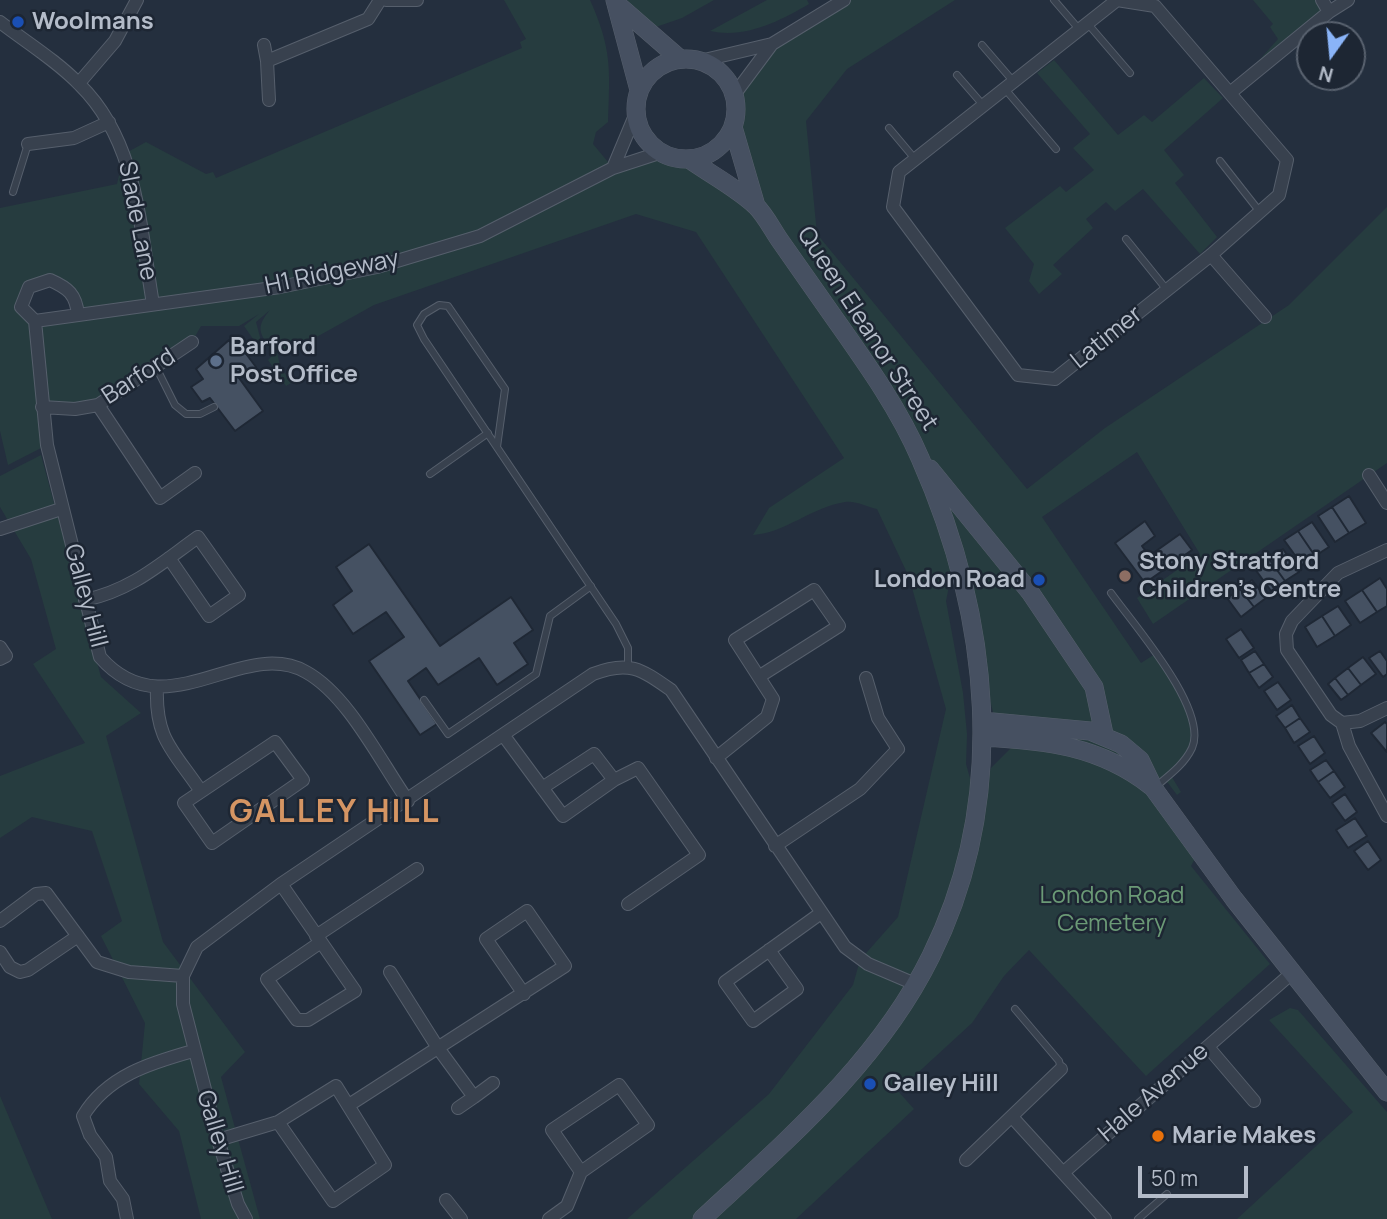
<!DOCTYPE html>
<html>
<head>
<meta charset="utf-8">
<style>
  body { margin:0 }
  #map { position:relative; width:1387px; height:1219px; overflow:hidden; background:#242f3e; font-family:Manrope,sans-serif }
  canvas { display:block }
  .north { position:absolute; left:1296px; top:21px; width:70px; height:70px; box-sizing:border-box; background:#1d2633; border:2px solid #59626f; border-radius:50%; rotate:195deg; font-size:19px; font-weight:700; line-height:28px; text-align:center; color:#b4bcc9 }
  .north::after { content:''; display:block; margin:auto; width:24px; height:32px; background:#8ab4f8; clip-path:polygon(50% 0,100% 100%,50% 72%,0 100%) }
  .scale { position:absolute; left:1138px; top:1166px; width:110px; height:32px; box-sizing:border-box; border:4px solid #b4bcc9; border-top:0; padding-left:9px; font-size:21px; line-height:24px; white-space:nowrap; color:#b4bcc9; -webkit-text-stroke:5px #1d2633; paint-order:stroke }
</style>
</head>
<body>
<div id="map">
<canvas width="1387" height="1219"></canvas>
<div class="north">N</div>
<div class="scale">50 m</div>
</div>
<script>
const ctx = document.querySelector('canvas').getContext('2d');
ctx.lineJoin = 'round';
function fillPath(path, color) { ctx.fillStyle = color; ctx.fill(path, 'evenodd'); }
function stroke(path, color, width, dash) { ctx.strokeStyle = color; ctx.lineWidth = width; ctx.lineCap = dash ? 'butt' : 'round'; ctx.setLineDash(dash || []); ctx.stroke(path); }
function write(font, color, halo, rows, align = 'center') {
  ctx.font = font + ' Manrope,sans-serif'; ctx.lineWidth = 5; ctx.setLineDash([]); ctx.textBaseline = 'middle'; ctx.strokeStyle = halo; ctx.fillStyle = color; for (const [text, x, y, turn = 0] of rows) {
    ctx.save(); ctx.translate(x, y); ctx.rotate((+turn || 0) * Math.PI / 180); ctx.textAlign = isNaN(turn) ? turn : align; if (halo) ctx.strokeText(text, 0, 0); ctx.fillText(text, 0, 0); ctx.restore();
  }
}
fillPath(new Path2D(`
  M504,0H590C612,49 610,69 608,122L596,132L593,144L613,168L662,152L689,159L755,206L733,127L734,95L772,44L844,0H955L847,69L806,121L817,234L1027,489L1105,428L1289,305L1387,207V463L1153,624L1137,598L1200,554L1137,452L1042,517L1141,663L1155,654L1190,708L1192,747L1170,774L1181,792L1177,795L1168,783L1061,734L1089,736L1107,716L1021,592L1078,677L1088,696L1094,724L994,716L955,556L946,601L963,693L967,734L966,764L978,807L991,768L1013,746C1059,746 1116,760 1149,795C1166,814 1180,836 1196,856L1191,866L1270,964L1146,1076L1029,950L1004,976L972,1023L898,1091L914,1109L796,1219H627L769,1094L853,985L860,960L898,917L946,709L909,577L877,509C868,507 854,500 845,502C812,507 785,533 753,535L769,508L844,458L696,232L636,214L374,305L286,354L276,347L280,366L291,383L286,386L268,360L273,355C262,334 253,330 270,310L256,322L265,356L244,326L259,314L239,326H201L192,342L98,405L42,407L47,445L8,465L0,431V208L117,184L124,154L146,142L206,174L213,172L216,178L522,48L520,42L526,39ZM50,280L77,300L78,315L35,320L22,307L29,287Z
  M627,0H714L682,18L653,28Z
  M767,0H807L809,4C780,21 745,39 710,31Z
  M1253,0H1322L1329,12L1230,93L1278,39L1270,27L1273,24Z
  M1054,60L1118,135L1144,115L1152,122L1204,78L1223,98L1164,150L1184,175L1175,183L1217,237L1200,254L1143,189L1115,211L1106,202L1086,219L1093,228L1053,265L1062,274L1039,294L1029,281L1034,264L1005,228L1060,186L1066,192L1094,170L1073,148L1090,134L1037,73Z
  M41,455L101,677L141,713L106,736L163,942L245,1052L221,1077L260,1219H201L179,1131L139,1084L145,1023L101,936L122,921L92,831L32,817L0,838V776L85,743L33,664L56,649L31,559L0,507V476Z
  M1290,1008L1298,1010L1387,1112V1219H1237L1353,1112L1269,1020Z
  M0,1096L52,1219H0Z`), '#263c3f');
const building = new Path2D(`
  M229,340L237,351L241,347L256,367L239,378L263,411L235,431L210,398L202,402L191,387L203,379L196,369Z
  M1349,496L1366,523L1349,533L1332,507Z
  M1332,507L1349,533L1335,542L1318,516Z
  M1145,521L1155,536L1142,546L1149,556L1180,534L1192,550L1145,583L1115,543Z
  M1312,522L1329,547L1315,556L1298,531Z
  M1298,531L1315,556L1302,565L1284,540Z
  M369,544L440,646L511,597L533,630L514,643L528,664L497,685L479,658L438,685L426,668L408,681L437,724L420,735L369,661L404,637L386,612L353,634L333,605L352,591L336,567Z
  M1283,549L1299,572L1285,581L1269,559Z
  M1269,559L1285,581L1271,591L1255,569Z
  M1380,578L1387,589V606L1377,612L1362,590Z
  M1252,580L1266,598L1254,607L1240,589Z
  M1240,589L1254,607L1241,617L1227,598Z
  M1362,590L1377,612L1360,623L1345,601Z
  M1338,606L1351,625L1335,636L1322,616Z
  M1322,616L1335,636L1317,647L1305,627Z
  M1241,629L1254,648L1239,658L1226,639Z
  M1255,651L1264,664L1249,673L1241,660Z
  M1380,651L1387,661V674L1383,677L1369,658Z
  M1363,657L1376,674L1361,685L1348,668Z
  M1264,664L1273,677L1259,688L1249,673Z
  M1348,668L1361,685L1348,695L1335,678Z
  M1335,678L1348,695L1341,700L1328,684Z
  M1278,682L1291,700L1277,710L1264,691Z
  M1292,705L1300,718L1285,728L1276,716Z
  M1300,718L1310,732L1294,743L1285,728Z
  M1385,722L1387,724V752L1371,733Z
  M1314,736L1325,753L1310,764L1298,746Z
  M1326,760L1334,771L1318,782L1310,770Z
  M1334,771L1345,787L1330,798L1318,782Z
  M1345,794L1357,812L1345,821L1332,803Z
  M1355,818L1367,836L1348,848L1336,830Z
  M1368,841L1381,860L1368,870L1354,851Z`);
fillPath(building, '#455162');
stroke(building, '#1f2835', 2);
const lane = new Path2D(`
  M1054,0L1078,28
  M1088,24L1130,73
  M982,45L1013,81
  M957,75L983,105
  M1005,89L1056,149
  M889,128L915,159
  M1220,161L1260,212
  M13,192L28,144
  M1126,239L1167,290
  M156,367L175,405L186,414H200L214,407
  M497,447L505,389L448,306L439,305L424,314L417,325L424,339L616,624L628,648V666
  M430,474L488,433
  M1111,593C1134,625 1209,710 1192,748C1184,765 1168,776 1154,788
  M424,700L448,734L536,674L550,616L591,586
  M1015,1009L1059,1061L1061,1069
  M1138,1219L1167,1194`);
const street = new Path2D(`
  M386,0H417
  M1117,0L1155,6L1287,160L1279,195L1211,255L1055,379L1018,375L893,207L899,172Z
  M1329,12L1348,0
  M0,22C26,42 57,61 80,85C138,142 140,229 153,304
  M264,45L267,61
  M700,61L772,44L844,0
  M79,83L115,41L137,0
  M1230,93L1329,12L1322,0
  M734,95L772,44
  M269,100L267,61L368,19L380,0
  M28,144L74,138L109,122
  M613,168L636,113
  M1211,255L1265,317
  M35,321L47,445L100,657C165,732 242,636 306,672C348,695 380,761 408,801
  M35,321L280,287L377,267L480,236L613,168L662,152
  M35,321L21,307L29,287L50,280C68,288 76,294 78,315
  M98,405L160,498L195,473
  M42,407L75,409L98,405L192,342
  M1369,475L1387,503
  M0,529L61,509
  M1387,550L1338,573L1292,621L1286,634L1287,650L1331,715L1342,723L1349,746L1387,816
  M85,600C132,590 160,564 198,537L239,595L209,616L169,558
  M0,647L6,656L0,659
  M157,688C155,739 173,750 200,790
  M1342,723L1360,721L1387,708
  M504,736L563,816L614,780L638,768L699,855L628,904
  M275,742L303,780L212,843L184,803Z
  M716,758L767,717L773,699L735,640L814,590L839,626L760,676
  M542,788L594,754L614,780
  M775,846L860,789L898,749L878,718L866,678
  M281,884L355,991L308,1020H297L267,979L321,942
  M0,921L36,894L46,893L97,962L129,972L183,976
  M316,936L417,869
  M769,950L797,989L753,1021L725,982L821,913
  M0,952L10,967L20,972L28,970L78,936
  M390,972L438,1048L474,1097L458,1108
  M1208,1047L1254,1101
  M474,1097L493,1083
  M349,1105L565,966L527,911L486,939L524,994
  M1013,1118L1105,1219
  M218,1140L278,1122L336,1086L385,1165L333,1201L278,1122
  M966,1160L1061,1069
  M1064,1172L1292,973
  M446,1200L461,1219
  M127,1219L123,1199L110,1181L106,1157L90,1135L83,1116C107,1076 150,1063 193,1051
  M246,1219L238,1204L218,1140L183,1004V976L197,947L281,884L593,674C629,660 641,669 671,690L845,947L868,964L915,984
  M549,1219L567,1206L581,1172L648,1125L619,1085L552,1130L581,1172`);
const secondary = new Path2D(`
  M615,0L639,90
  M618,5L680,59
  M636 109a50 50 0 1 1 100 0a50 50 0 1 1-100 0Z
  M733,127L756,206
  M689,159C710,174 737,188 756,206C766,216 773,231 781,242C799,268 817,293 835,319C866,363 899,409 920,458C990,616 1010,797 931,956C879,1062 787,1140 702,1219
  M930,469L1030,592L1094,687L1104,734
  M982,721L1090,731L1121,744L1140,760L1154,789L1234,899L1387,1092
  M982,737C1045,740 1100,746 1151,786`);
stroke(lane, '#565f6c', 8);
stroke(street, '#565f6c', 14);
stroke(secondary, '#565f6c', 19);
stroke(lane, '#38414e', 6);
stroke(street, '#38414e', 12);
stroke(secondary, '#465061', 18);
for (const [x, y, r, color] of [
  [18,22,7,"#1a4fb4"],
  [216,361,7,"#5c6f8a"],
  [1125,576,7,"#8d6e63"],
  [1039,580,7,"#1a4fb4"],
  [870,1084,7,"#1a4fb4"],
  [1158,1136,7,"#e8710a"]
]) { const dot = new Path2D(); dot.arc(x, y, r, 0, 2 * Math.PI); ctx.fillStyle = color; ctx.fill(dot); stroke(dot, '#1d2633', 2.5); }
write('bold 24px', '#b4bcc9', '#1d2633', [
  ["Woolmans",32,22],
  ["Barford",230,347],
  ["Post Office",230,375],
  ["Stony Stratford",1139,562],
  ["Children’s Centre",1139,590],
  ["London Road",1025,580,"right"],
  ["Galley Hill",884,1084],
  ["Marie Makes",1172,1136]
], 'left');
write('24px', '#b4bcc9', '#1d2633', [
  ["Slade Lane",137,221,79],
  ["H1 Ridgeway",332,273,-12],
  ["Queen Eleanor Street",867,329,57],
  ["Latimer",1107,338,-39],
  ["Barford",139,377,-33],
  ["Galley Hill",85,596,75],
  ["Hale Avenue",1154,1093,-41],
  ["Galley Hill",219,1142,73]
]);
write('24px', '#6b9a76', '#1d2633', [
  ["London Road",1112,896],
  ["Cemetery",1112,924]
]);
ctx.letterSpacing = '2px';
write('bold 32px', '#d59563', '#1d2633', [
  ["GALLEY HILL",335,813]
]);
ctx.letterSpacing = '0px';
</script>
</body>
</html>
